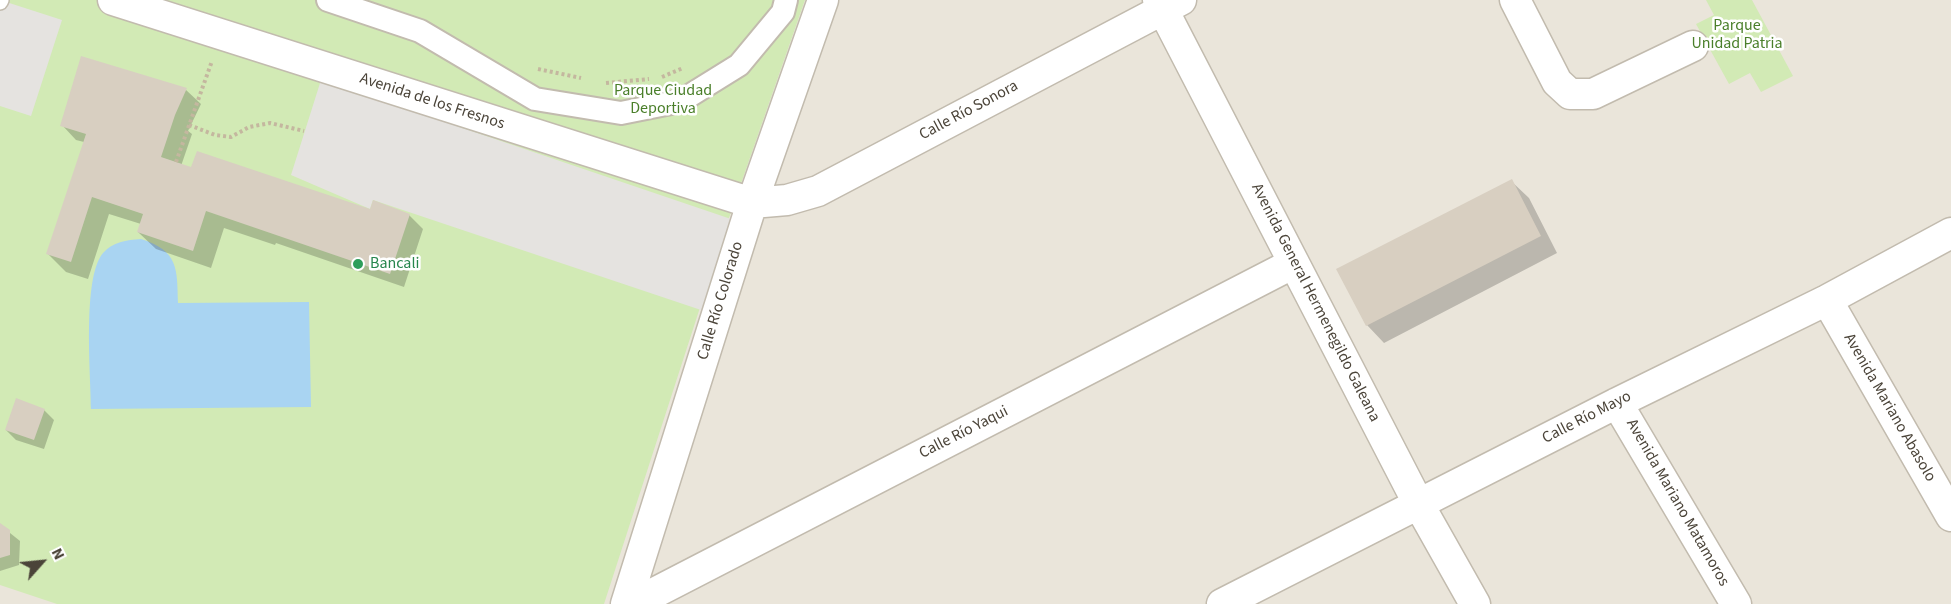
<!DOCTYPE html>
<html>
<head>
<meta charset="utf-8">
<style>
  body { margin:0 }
  #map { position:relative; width:1951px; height:604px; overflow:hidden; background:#f6f3ec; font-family:"Source Sans 3",sans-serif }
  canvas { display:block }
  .north { position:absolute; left:12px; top:532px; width:60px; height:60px; -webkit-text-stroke:4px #fff; paint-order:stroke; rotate:63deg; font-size:16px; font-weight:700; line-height:24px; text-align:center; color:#4b4439 }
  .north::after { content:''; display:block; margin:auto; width:21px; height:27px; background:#4b4439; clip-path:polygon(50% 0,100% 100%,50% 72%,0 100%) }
</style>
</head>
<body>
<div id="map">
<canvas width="1951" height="604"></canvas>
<div class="north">N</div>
</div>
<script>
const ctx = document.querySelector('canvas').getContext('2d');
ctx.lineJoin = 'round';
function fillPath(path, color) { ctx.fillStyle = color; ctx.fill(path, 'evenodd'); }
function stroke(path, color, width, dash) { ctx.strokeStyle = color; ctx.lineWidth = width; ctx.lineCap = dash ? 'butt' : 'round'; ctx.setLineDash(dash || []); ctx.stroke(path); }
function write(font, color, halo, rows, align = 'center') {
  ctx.font = font + ' "Source Sans 3",sans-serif'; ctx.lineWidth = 5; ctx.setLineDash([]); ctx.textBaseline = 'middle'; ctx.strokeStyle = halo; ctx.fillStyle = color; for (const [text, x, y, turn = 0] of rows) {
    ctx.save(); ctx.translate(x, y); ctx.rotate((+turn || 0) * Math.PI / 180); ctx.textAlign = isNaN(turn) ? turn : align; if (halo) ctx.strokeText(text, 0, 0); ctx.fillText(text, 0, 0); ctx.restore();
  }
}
fillPath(new Path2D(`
  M0,0H1951V604H0Z`), '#eae5da');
fillPath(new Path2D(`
  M0,0H805L729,218L604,604H57L0,585Z
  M1706,0H1752L1793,76L1761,92L1750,73L1729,84L1696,24L1714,15Z`), '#d2eab5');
fillPath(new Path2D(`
  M0,0L62,20L31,116L0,106Z
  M321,80L731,219L701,310L373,200L370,209L291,175Z`), '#e5e3e0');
fillPath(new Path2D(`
  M141,239C179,251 177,269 178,303L309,302L311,407L91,409C91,375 82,278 103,253C113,242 126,240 141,239Z`), '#a9d4f2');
fillPath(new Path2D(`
  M82,58L186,90L201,104L188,131L192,134L181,166L371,211L409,215L423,229L404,287L276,243L275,245L224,228L211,268L156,249L138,232L141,224L109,214L88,279L66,272L48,254L84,142L76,140L62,125Z
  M1511,181L1529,198L1557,253L1384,343L1367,325Z
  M44,410L54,420L44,449L16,440L6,430Z
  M0,525L20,541L19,565L0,571Z`), '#0003');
fillPath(new Path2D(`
  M81,56L187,88L175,115L161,157L191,167L197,151L370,209L373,200L410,214L390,274L206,211L193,251L137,232L143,214L92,197L71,262L46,254L86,134L60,126Z
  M1512,179L1541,236L1366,326L1336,269Z
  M16,398L45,409L34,440L5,430Z
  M0,523L10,530V555L0,558Z`), '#d8cfc1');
const service = new Path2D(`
  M0,2L1,0`);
const pedestrian = new Path2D(`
  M328,0L420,31L535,99L621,113L681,101L739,65L783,12L786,0`);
const minor = new Path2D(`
  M113,0L752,203L787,200L818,191L1181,0
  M1158,0L1418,503L1475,604
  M1515,0L1557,82L1570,94H1593L1693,46
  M1827,300L1951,516
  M1617,403L1736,604
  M626,604L752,203L823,0
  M633,604L1294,263
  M1222,604L1617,403L1827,300L1951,233`);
stroke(service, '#c2bbae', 18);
stroke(pedestrian, '#c2bbae', 26);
stroke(minor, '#c2bbae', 33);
stroke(new Path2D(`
  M538,69L581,78
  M662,77L683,68
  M606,83L649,79
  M189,125L215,135L231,137L249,127L270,123L304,131
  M176,162L212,61`), '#c4b79f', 4, [3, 3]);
stroke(service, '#fff', 15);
stroke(pedestrian, '#fff', 22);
stroke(minor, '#fff', 30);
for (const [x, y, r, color] of [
  [358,264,6,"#2e9e5b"]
]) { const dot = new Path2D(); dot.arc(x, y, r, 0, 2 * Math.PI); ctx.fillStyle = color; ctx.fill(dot); stroke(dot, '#fff', 2); }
write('16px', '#4a7f2a', '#fff', [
  ["Parque",1737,26],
  ["Unidad Patria",1737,44],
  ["Parque Ciudad",663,91],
  ["Deportiva",663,109]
]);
write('16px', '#4b4439', '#fff', [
  ["Avenida de los Fresnos",432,102,18],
  ["Calle Río Sonora",969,111,-28],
  ["Calle Río Colorado",721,301,-73],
  ["Avenida General Hermenegildo Galeana",1315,303,63],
  ["Avenida Mariano Abasolo",1889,408,60],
  ["Calle Río Mayo",1587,418,-27],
  ["Calle Río Yaqui",964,433,-27],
  ["Avenida Mariano Matamoros",1677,503,60]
]);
write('16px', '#27864d', '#fff', [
  ["Bancali",370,264]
], 'left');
</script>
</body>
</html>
